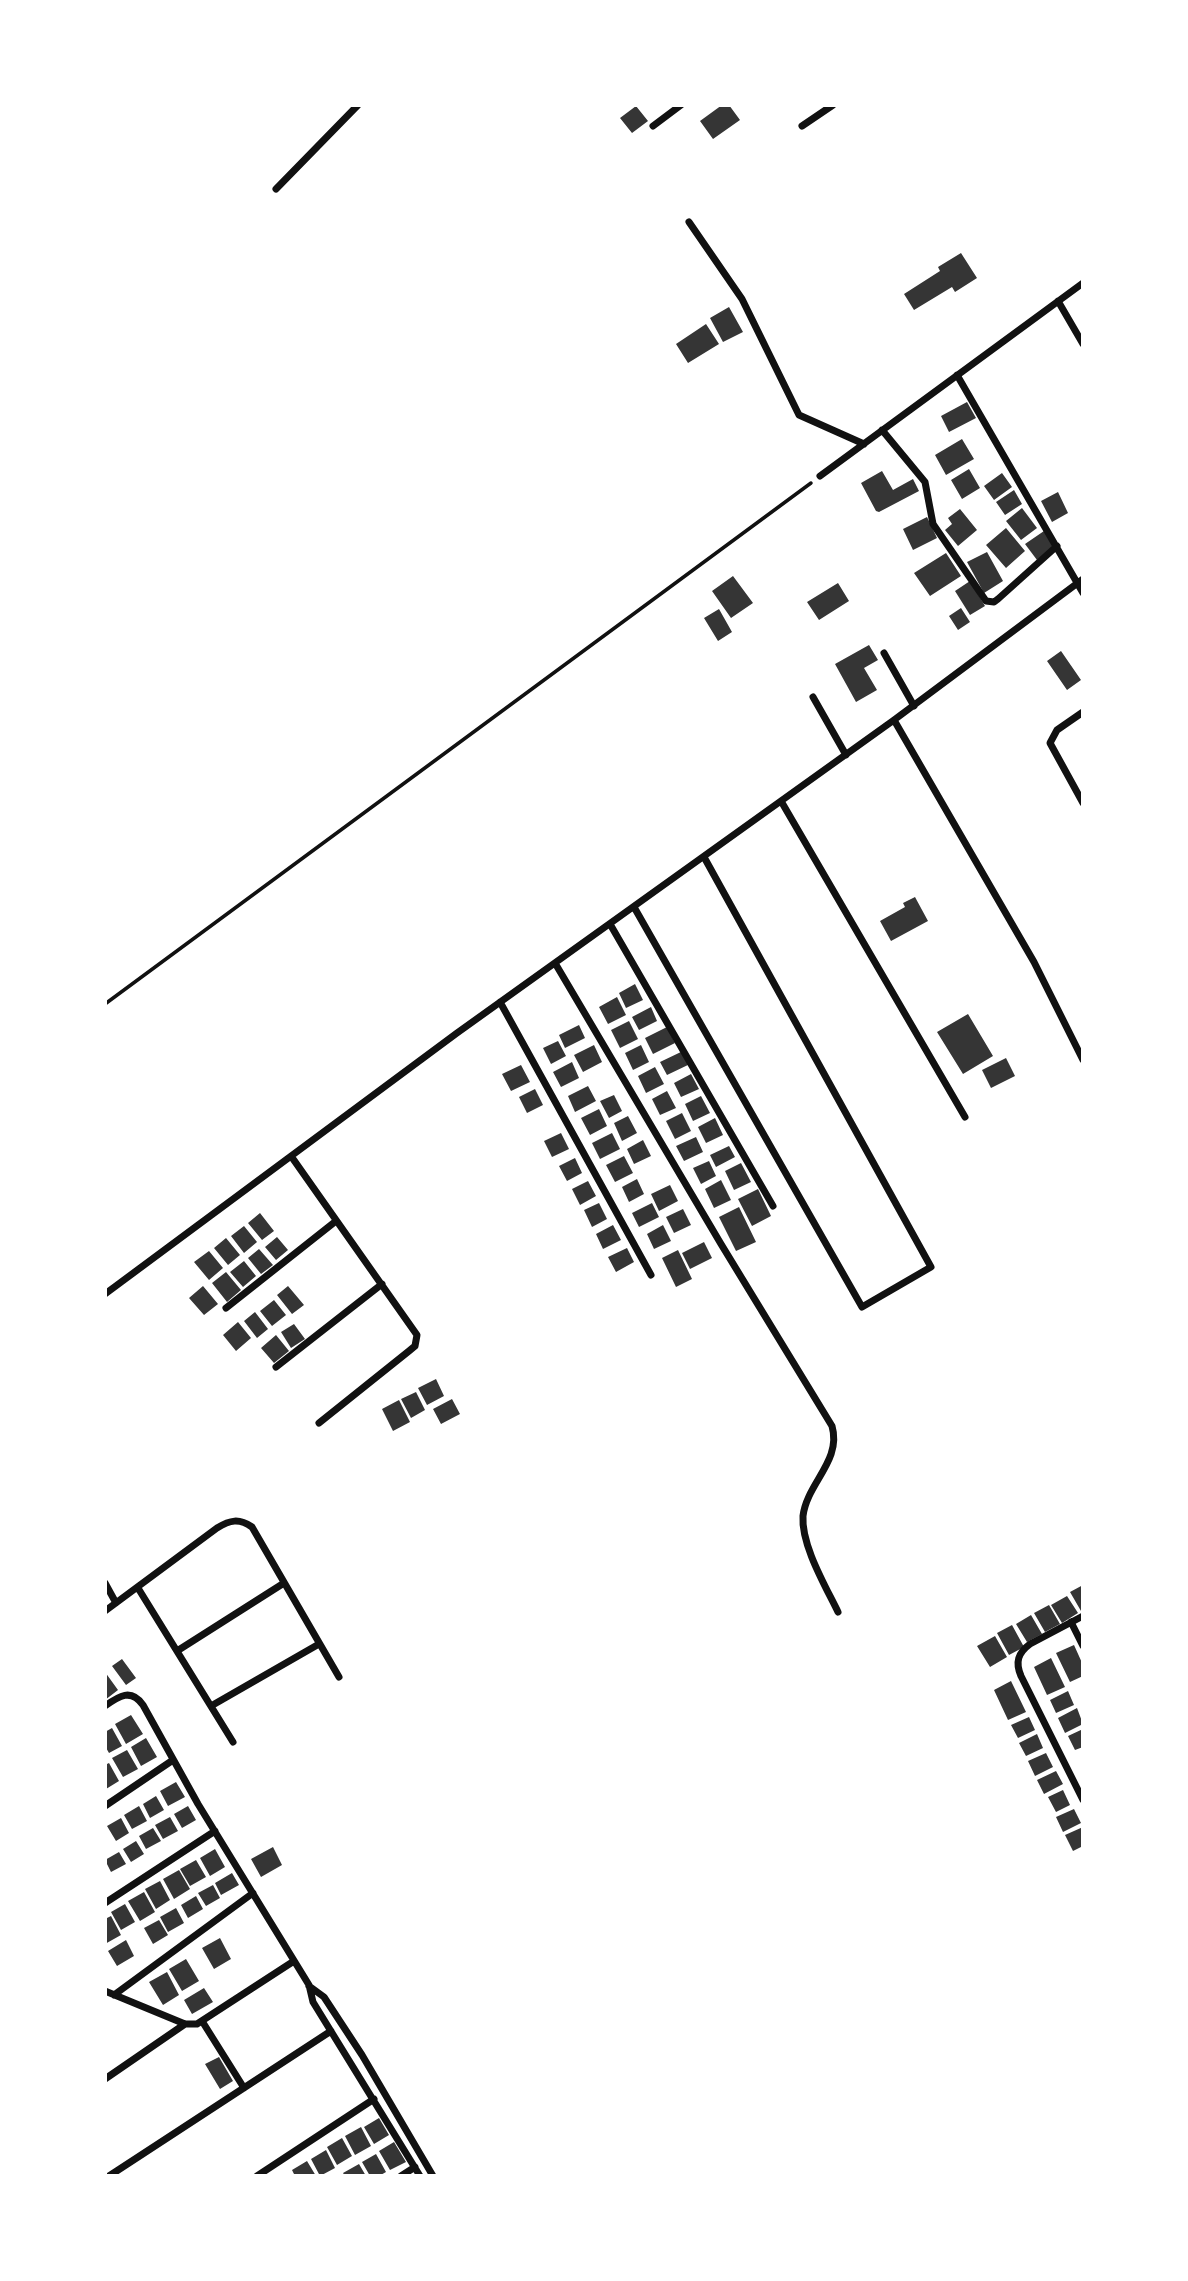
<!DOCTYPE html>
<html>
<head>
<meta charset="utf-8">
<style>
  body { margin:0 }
  #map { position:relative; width:1188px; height:2281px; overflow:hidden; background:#fff; font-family:"Work Sans",sans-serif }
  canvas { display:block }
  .frame { position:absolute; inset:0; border:107px solid #fff; pointer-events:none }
</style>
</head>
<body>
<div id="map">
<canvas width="1188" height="2281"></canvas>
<div class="frame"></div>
</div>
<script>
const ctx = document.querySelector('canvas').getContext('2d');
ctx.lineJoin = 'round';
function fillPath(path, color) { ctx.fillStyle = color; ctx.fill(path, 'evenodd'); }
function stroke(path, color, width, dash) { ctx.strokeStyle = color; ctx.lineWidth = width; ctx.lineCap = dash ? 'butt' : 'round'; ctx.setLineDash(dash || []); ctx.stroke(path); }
fillPath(new Path2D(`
  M722,105H729L740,120L713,139L700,121Z
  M636,106L648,121L632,133L620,118Z
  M961,253L977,278L955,292L952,287L914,310L904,294L940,271L938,267Z
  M729,307L743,332L723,342L710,318Z
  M706,324L719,344L688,363L676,344Z
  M967,402L976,418L949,432L941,416Z
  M962,439L974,459L946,475L935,455Z
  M969,469L980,488L962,499L951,480Z
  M882,471L893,490L913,479L919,491L879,512L876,511L861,483Z
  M1002,473L1012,487L994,500L984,486Z
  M1014,490L1022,504L1005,515L996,502Z
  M1058,492L1068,513L1052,522L1041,501Z
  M1022,508L1037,528L1021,540L1006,521Z
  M960,509L977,530L958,546L945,530L952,524L948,518Z
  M927,517L937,538L913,550L903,529Z
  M1006,528L1025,551L1006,568L986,545Z
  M1044,531L1055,547L1037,560L1025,544Z
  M987,552L1003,581L984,593L967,562Z
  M946,553L961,576L930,596L914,573Z
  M733,576L753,603L731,618L712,591Z
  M970,581L985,606L970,615L955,591Z
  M838,583L849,601L819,620L807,602Z
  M961,608L970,622L958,630L949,616Z
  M719,609L732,632L718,641L704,618Z
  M869,645L878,660L864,668L877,690L856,702L835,664Z
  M1061,651L1081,680L1067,690L1047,661Z
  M915,897L928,921L891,941L880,921L905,907L903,903Z
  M635,984L643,1000L626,1008L619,993Z
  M617,997L626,1015L608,1024L599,1007Z
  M651,1007L657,1021L639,1030L632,1017Z
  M968,1014L993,1056L963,1074L937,1032Z
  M629,1021L638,1039L620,1048L611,1030Z
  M579,1025L585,1038L565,1048L559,1035Z
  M667,1027L675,1043L653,1054L645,1038Z
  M558,1041L566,1056L551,1064L543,1048Z
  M594,1045L602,1062L583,1072L574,1055Z
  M641,1045L649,1062L633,1070L625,1053Z
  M683,1051L690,1064L667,1075L660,1062Z
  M1006,1058L1015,1076L991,1088L982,1070Z
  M572,1062L579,1078L561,1087L553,1072Z
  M521,1065L530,1082L511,1091L502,1074Z
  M655,1067L664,1084L646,1093L638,1076Z
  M691,1074L699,1089L681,1097L674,1083Z
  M588,1086L596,1101L575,1112L568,1096Z
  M535,1089L543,1105L527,1113L519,1097Z
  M667,1091L676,1108L660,1115L652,1099Z
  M614,1095L622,1111L609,1118L600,1101Z
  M701,1096L710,1113L693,1121L685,1104Z
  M599,1109L607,1126L590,1135L581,1118Z
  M682,1113L691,1131L675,1139L666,1121Z
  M628,1116L637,1133L622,1141L614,1123Z
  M715,1118L723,1135L706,1143L698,1127Z
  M561,1133L569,1149L552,1157L544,1141Z
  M612,1133L620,1149L600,1159L592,1143Z
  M696,1137L703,1152L684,1161L676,1146Z
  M643,1140L651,1156L634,1164L627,1149Z
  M729,1146L735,1157L716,1167L710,1155Z
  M624,1156L633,1173L615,1182L606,1165Z
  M575,1158L582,1173L567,1181L559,1166Z
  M709,1161L716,1176L701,1184L693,1168Z
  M741,1163L751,1182L734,1190L725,1171Z
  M637,1179L644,1194L629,1202L622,1187Z
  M721,1180L731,1200L714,1208L705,1189Z
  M588,1181L596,1196L580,1205L572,1189Z
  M670,1185L678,1201L659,1211L651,1194Z
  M758,1189L771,1216L752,1226L738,1199Z
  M599,1203L607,1219L592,1227L584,1210Z
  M652,1203L659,1217L639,1227L632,1213Z
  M739,1207L756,1242L736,1251L719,1217Z
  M683,1209L691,1225L674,1233L666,1217Z
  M260,1213L274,1231L262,1240L248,1223Z
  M613,1225L621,1240L603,1249L596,1234Z
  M663,1225L671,1241L654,1249L647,1234Z
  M244,1226L257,1242L244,1253L231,1236Z
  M277,1237L288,1250L276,1260L265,1247Z
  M226,1238L240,1255L228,1265L214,1248Z
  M704,1242L712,1258L690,1269L682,1253Z
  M627,1248L634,1262L616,1272L608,1257Z
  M259,1249L273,1265L261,1274L248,1258Z
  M678,1250L692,1279L676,1287L662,1258Z
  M209,1251L223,1268L209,1280L194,1262Z
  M244,1261L256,1276L243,1287L230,1272Z
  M226,1272L241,1290L227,1302L212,1283Z
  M203,1286L218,1304L204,1315L189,1298Z
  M288,1286L304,1305L292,1314L277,1295Z
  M274,1300L286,1315L272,1326L260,1311Z
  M255,1312L268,1329L257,1338L244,1321Z
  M238,1322L251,1338L236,1351L223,1335Z
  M294,1324L305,1339L291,1348L281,1332Z
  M276,1335L289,1351L274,1363L261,1348Z
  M436,1379L444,1396L427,1405L418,1388Z
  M416,1392L425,1410L411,1418L401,1399Z
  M452,1399L460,1414L441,1424L433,1409Z
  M399,1400L410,1422L393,1431L382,1409Z
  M1083,1585V1610L1081,1611L1070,1592Z
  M1067,1596L1078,1613L1062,1623L1051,1605Z
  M1049,1605L1060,1624L1045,1632L1034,1613Z
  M1031,1615L1042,1634L1027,1642L1016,1624Z
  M1012,1625L1024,1647L1009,1655L997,1633Z
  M995,1636L1007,1657L990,1667L977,1646Z
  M1074,1645L1083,1665V1676L1070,1682L1056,1653Z
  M1051,1658L1065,1687L1047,1695L1034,1667Z
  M122,1659L136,1678L126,1685L112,1666Z
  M105,1672L118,1690L105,1700Z
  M1011,1681L1026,1712L1008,1720L994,1690Z
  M1068,1691L1074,1705L1056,1713L1050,1700Z
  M1077,1708L1083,1724L1065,1733L1058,1718Z
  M131,1715L143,1734L126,1744L115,1724Z
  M1029,1717L1035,1730L1018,1738L1011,1725Z
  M112,1728L122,1746L109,1753L105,1746V1732Z
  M1083,1729V1747L1075,1750L1068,1736Z
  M1037,1734L1043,1748L1026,1756L1019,1743Z
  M146,1738L157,1757L141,1766L131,1747Z
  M127,1750L138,1769L123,1777L112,1758Z
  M1046,1753L1053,1767L1035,1776L1028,1761Z
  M109,1763L119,1781L106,1789L105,1765Z
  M1056,1771L1063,1784L1044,1794L1037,1780Z
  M176,1782L185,1797L168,1806L160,1791Z
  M1063,1790L1070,1805L1056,1812L1048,1797Z
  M156,1796L164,1810L150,1818L143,1804Z
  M139,1806L147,1821L132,1829L124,1815Z
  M188,1806L196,1820L182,1828L174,1814Z
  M1074,1809L1081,1823L1063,1832L1056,1817Z
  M170,1817L178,1831L163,1839L155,1825Z
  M121,1818L129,1833L116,1841L107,1826Z
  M1083,1827V1846L1073,1851L1065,1835Z
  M153,1828L161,1841L146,1849L139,1836Z
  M136,1841L144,1854L131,1862L123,1849Z
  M273,1847L282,1865L261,1877L251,1859Z
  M215,1849L225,1867L210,1876L200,1858Z
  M119,1852L126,1864L111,1872L105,1860Z
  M196,1860L206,1877L190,1886L180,1869Z
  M179,1870L190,1889L174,1899L163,1879Z
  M232,1873L239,1885L221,1895L215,1883Z
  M160,1881L170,1900L156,1909L145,1889Z
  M213,1885L220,1898L206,1906L198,1893Z
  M144,1892L155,1912L140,1921L128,1901Z
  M196,1896L203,1909L188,1918L181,1905Z
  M125,1904L135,1922L121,1930L111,1912Z
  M176,1908L184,1923L168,1932L160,1917Z
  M111,1916L121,1935L105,1944V1919Z
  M159,1920L168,1935L153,1944L144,1928Z
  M220,1938L231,1959L214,1969L202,1948Z
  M126,1940L134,1956L117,1966L108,1951Z
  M186,1959L199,1981L182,1991L169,1969Z
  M167,1972L179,1995L163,2005L149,1982Z
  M204,1988L213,2002L192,2014L184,2000Z
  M219,2057L233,2081L220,2089L205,2064Z
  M379,2118L389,2135L374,2144L364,2127Z
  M361,2127L371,2146L355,2155L345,2136Z
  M342,2138L352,2156L337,2165L327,2147Z
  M394,2142L406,2162L390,2170L379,2151Z
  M326,2150L335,2168L320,2176L311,2159Z
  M376,2154L386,2172L379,2176H370L362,2162Z
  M307,2161L316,2176H295L292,2170Z
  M359,2164L366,2176H345L343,2173Z`), '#353535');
stroke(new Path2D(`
  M105,1004L811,483`), '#111', 3.5);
stroke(new Path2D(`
  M653,126L681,105
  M802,126L833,105
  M276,189L358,105
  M689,222L742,299L799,415L864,444
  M1058,301L1083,344
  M957,375L1083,593
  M882,430L925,482L933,524L986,601L994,602L998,599L1057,546
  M820,476L1083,283
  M884,653L914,706
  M813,697L846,755
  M1083,712L1057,730L1050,743L1083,803
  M894,720L1034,962L1083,1060
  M781,801L965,1117
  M634,907L862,1307L931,1267L704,857
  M610,924L773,1206
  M555,963L721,1244L832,1426C842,1461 807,1483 803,1516C801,1545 826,1587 838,1612
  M500,1002L651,1275
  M291,1156L417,1335L415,1346L409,1351L319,1423
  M105,1294L457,1033L894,720L1083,579
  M226,1308L336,1221
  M276,1367L382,1284
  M105,1583L116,1603
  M138,1588L233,1742
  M105,1611L217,1528C230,1520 239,1518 252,1527L339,1677
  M1083,1616L1030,1644C1018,1653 1015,1662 1021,1676L1083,1800
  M1071,1622L1083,1646
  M177,1651L284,1583
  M105,1706C119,1696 131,1688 143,1705L198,1804L309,1985L313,2002L420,2176
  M211,1706L319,1644
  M105,1806L173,1760
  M105,1903L215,1831
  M309,1986L324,1997L362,2055L433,2176
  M105,1991L185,2024H197L294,1961
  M114,1995L253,1893
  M202,2021L244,2088
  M105,2079L185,2024
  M109,2176L331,2031
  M257,2176L374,2099
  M401,2176L415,2167`), '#111', 7);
</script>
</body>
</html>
